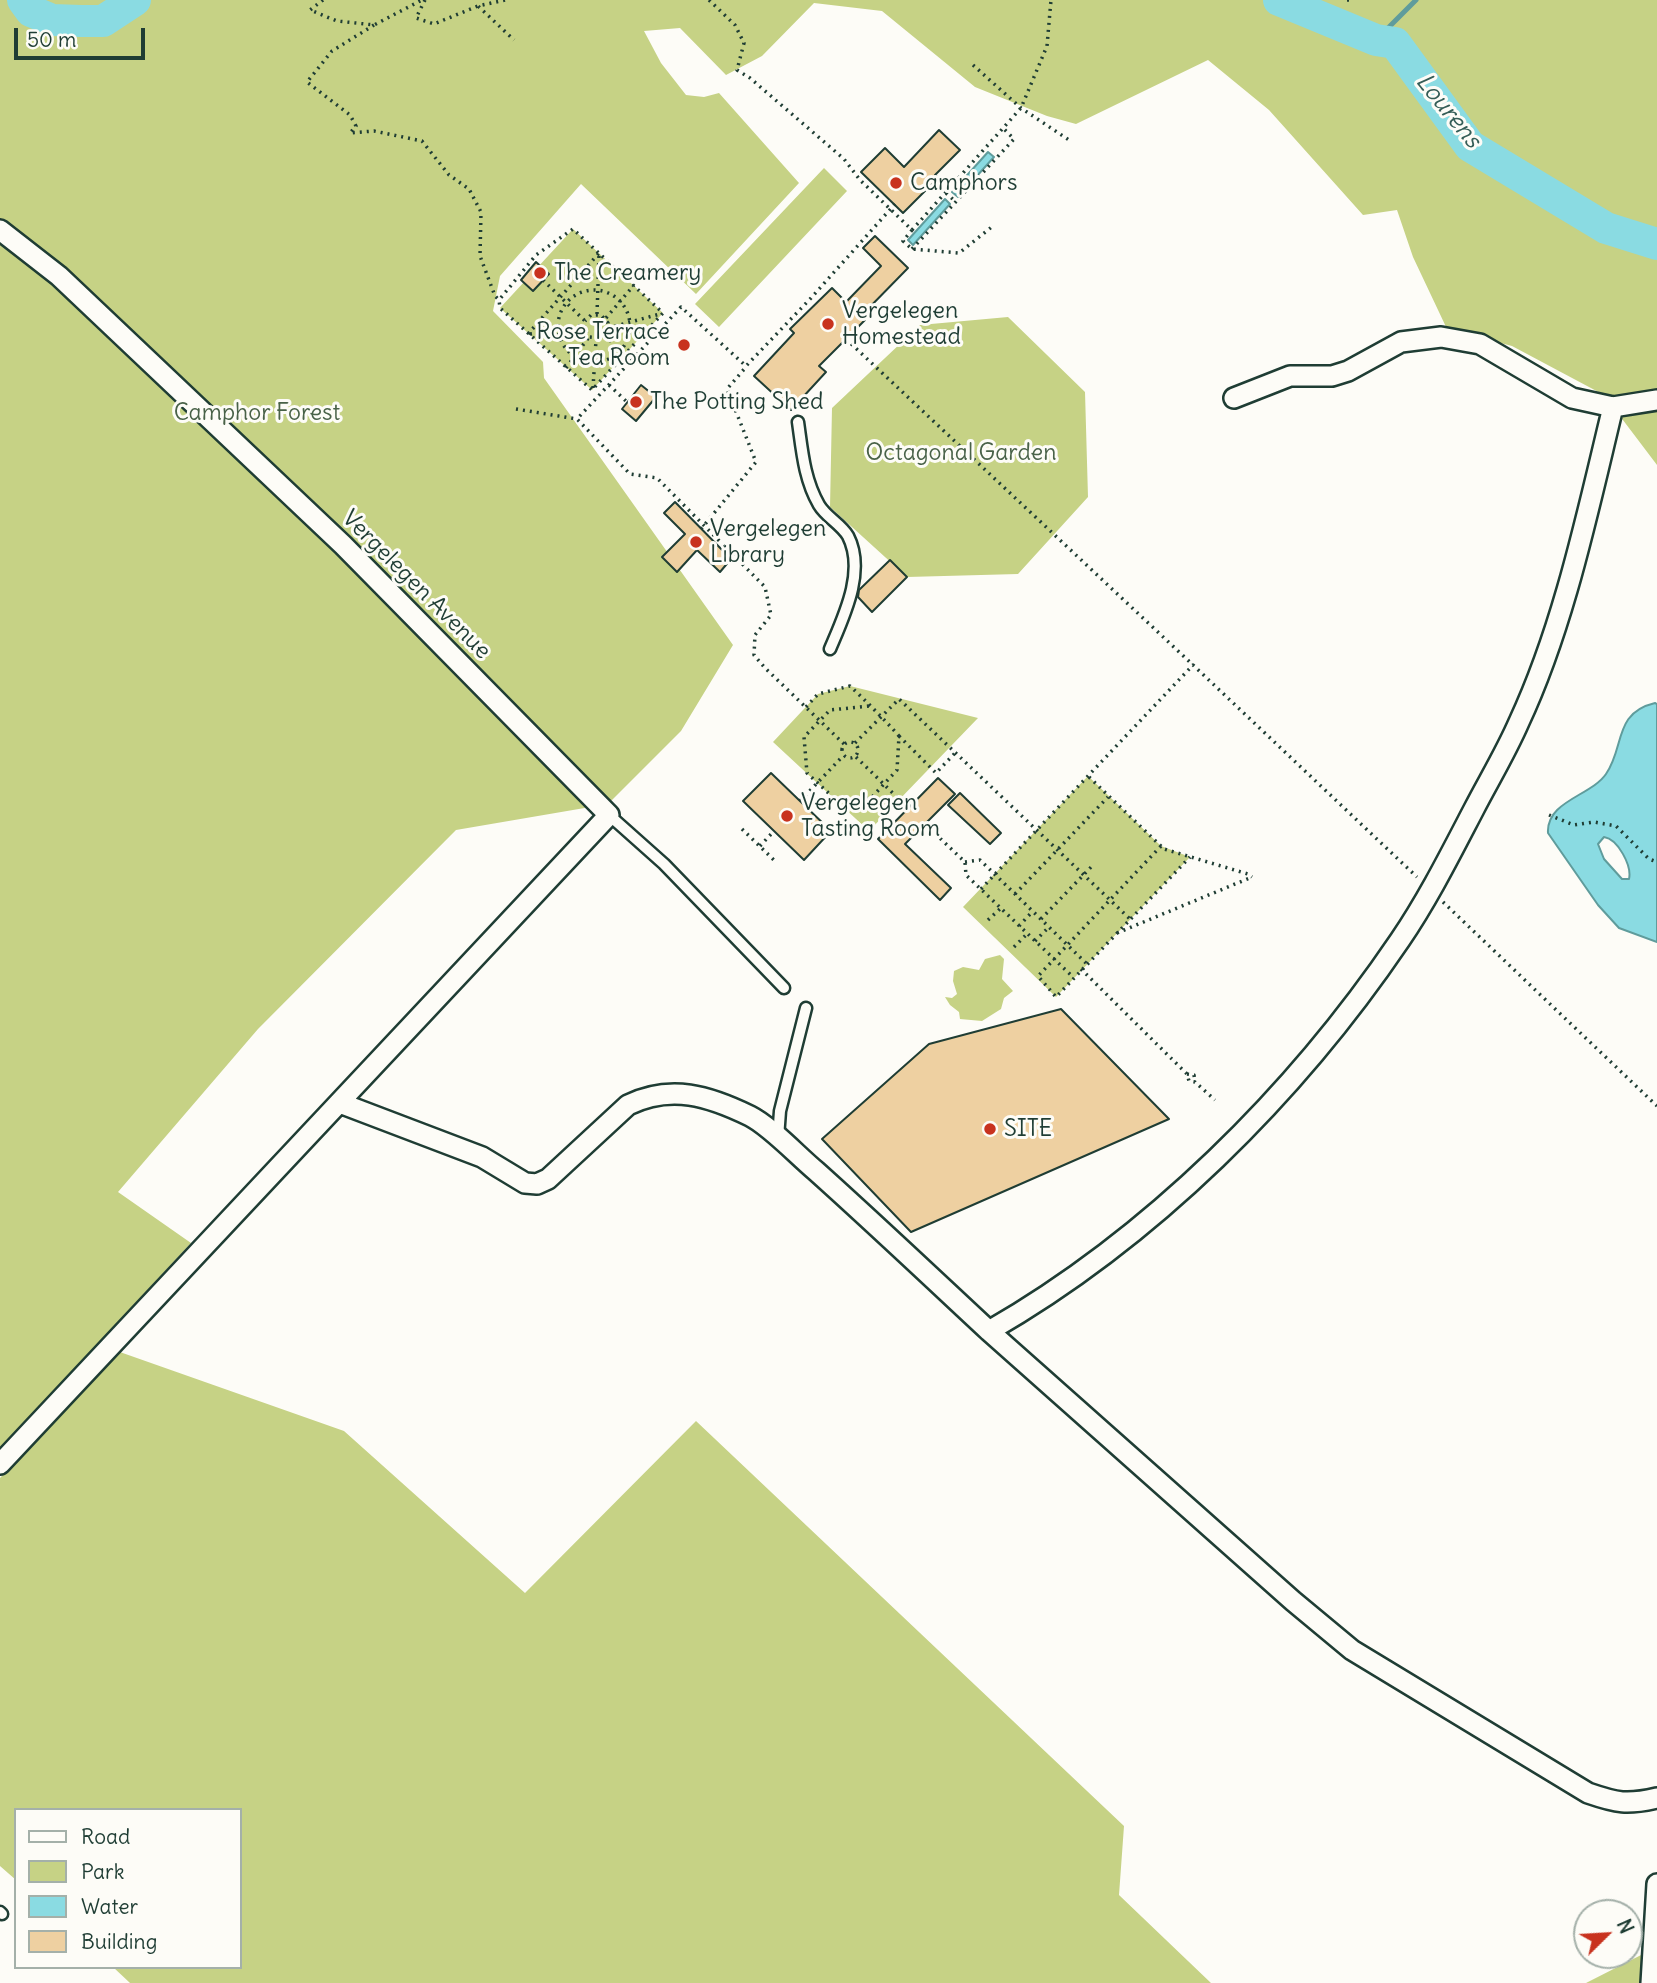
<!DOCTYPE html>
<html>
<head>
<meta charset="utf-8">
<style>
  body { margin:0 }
  #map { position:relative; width:1657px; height:1983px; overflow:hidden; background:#fdfcf7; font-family:Delius,sans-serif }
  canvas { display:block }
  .legend { position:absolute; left:14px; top:1808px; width:228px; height:161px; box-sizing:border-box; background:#fdfcf7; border:2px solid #a4b0a9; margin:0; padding:9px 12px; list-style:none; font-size:21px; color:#1f3d34 }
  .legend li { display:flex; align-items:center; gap:14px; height:35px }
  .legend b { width:35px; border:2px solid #a4b0a9 }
  .north { position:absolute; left:1573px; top:1899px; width:70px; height:70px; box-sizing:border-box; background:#fdfcf7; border:2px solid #a4b0a9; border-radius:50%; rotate:66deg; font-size:19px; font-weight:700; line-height:28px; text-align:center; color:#1f3d34 }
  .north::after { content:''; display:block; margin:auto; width:24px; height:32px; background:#c8321e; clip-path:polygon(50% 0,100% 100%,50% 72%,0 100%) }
  .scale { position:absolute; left:14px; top:28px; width:131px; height:32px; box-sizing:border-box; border:4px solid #1f3d34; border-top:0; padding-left:9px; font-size:21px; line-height:24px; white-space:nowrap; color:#1f3d34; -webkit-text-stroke:5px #fdfcf7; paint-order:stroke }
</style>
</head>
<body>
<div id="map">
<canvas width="1657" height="1983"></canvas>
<ul class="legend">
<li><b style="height:9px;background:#fdfcf7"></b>Road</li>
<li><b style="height:19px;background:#c6d285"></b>Park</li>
<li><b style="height:19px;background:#8adbe2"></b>Water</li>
<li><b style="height:19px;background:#eed0a1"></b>Building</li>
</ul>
<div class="north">N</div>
<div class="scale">50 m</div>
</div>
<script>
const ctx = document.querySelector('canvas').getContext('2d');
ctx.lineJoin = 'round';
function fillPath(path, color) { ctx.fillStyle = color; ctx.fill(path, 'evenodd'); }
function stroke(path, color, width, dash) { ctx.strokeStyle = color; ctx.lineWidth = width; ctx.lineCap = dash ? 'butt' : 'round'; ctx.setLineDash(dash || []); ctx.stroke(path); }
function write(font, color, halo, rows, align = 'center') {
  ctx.font = font + ' Delius,sans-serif'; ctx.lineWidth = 6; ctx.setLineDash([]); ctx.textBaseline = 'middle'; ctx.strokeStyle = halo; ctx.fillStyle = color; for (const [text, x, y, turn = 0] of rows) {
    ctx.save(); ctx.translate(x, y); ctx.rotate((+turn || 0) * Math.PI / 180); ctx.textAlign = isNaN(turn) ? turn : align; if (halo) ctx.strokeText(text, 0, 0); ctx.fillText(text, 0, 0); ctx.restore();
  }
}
fillPath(new Path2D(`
  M0,0H1657V465L1604,395L1512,346L1447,329L1413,257L1397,210L1363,215L1269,110L1208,60L1076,124L1047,116L975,87L882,11L814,3L762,56L726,75L680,28L644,31L661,63L686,95L704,97L719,93L799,183L696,294L581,184L500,276L493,311L543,362L544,378L733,645L681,731L608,804L456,830L258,1029L118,1192L191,1243L0,1449Z
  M824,168L847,191L719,327L695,304Z
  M573,229L663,313L592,390L500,308Z
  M1008,317L1085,392L1088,497L1018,574L907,577L830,507L832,408L920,325Z
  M850,686L978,718L869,831L773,742L818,694Z
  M1088,776L1161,846L1190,857L1056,997L963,907Z
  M1000,955L1004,959L1002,979L1013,991L1004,998L1001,1009L982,1021L960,1019L959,1012L950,1005L945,997L952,998L957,994L953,981L954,971L963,967L979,970L985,959Z
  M117,1351L344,1431L525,1593L696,1421L1124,1826L1119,1895L1211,1983H130L113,1967H240V1810H16V1880L0,1866V1478Z
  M1647,1952L1645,1983H1586Z`), '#c6d285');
const water = new Path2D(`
  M988,152L994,157L958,197L952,192Z
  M945,199L950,204L913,245L908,240Z
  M1655,703L1657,704V942L1619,928L1598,905L1548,833C1546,801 1591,796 1606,774C1625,747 1613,713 1655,703ZM1604,837C1618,839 1632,866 1629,879H1622L1604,859L1598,844Z`);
fillPath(water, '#8adbe2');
stroke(water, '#5f9c9c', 2);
stroke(new Path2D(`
  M1376,40L1416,0`), '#5f9c9c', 5);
stroke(new Path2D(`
  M23,0L31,11L52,20L81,21H103L135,0
  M1279,0L1376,40L1395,43L1470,146L1606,228L1657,244`), '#8adbe2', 32);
const building = new Path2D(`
  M939,130L960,150L935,175L938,178L903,213L861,172L885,148L904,167Z
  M875,236L908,268L861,316L865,320L819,366L826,372L791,410L754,376L794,333L790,329L832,288L846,302L881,266L863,248Z
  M536,262L549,274L533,291L521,280Z
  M641,385L656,397L636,421L622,409Z
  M675,502L731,559L720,572L697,550L677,572L662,557L685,534L664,513Z
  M890,560L907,577L872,612L858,597L859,590Z
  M771,773L831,831L804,860L743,801Z
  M938,778L955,794L905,844L951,888L940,900L878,839Z
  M960,793L1001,833L990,844L948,805Z
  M1061,1009L1169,1119L911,1232L822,1139L929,1044Z`);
fillPath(building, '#eed0a1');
stroke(building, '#1f3d34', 2);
const service = new Path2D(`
  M798,422C802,450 804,479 819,505C826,517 841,524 848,536C866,571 844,616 830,649
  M609,815L664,864L784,988
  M778,1138L780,1111L806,1008
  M0,1912L2,1914`);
const minor = new Path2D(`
  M0,230L59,276L343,545L609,815L0,1464
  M1234,398L1290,376H1332L1348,371L1401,342L1441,337L1480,344L1572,398L1613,407L1657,400
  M340,1103L482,1157L525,1183L537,1184L548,1179L628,1105C671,1084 709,1096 750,1116C770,1126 798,1156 816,1171C874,1223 931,1277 989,1331C1151,1238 1295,1095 1400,940C1428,899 1451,853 1474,809C1489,780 1506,752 1519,722C1564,626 1588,510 1613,407
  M989,1331L1293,1601L1352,1650L1588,1793C1617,1803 1627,1805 1657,1798
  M1651,1983L1657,1884`);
stroke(service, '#1f3d34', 15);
stroke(minor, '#1f3d34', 24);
stroke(new Path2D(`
  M323,0L310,10L337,21L374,25L422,0
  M425,0L416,18L434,24L478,6
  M505,0L478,6L514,40
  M709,0L735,25L744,43L737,70L750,78L844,159L860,180L912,230L903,241L912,249L959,253L993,226
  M1347,0H1354
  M374,25L332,51L307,82L350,115L356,126L350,133L374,131L422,141L449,175L469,189L481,212L480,256L495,296L499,300L500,308L592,390L663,313L573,229L536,255L499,300
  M973,65L1021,108L1072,142
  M946,193L956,202
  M912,230L1021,108L1047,46L1051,0
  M912,249L1014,139L1004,129
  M543,280L585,321L584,329L589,337L600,338L607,331L608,323L601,315H591L585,321
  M558 326a36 36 0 1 1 72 0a36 36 0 1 1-72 0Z
  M597,314L599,255
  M606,318L634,285
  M608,328L660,314
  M528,334L599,253
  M530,334L584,325
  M605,335L630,361
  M846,339L1193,665
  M566,368L589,337
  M609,385L627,402
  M593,388L596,340
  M516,409L577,419
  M701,529L756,462L727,389L746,367
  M806,707L818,694L850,686C867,702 883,718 899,736L897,770L872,797L836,800L807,773L804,737L830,710L870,706
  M899,736L936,773L956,752
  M842 750a8 8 0 1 1 16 0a8 8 0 1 1-16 0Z
  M855,743L899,699L1130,919
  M844,744L765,668L754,655L755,635L771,615L765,587L657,478L630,474L577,419L681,307L746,366L811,298L895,204
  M856,757L908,808
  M1089,777L1164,849L1248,874L1252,877
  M800,801L843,756
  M1549,815L1574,825L1594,822L1616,826L1649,859L1657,862
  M925,824L965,862L966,875L1073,977
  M742,829L776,862
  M760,846L774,831
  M1161,846L1040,974L1038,976L1056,997L1190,857
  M965,862L980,860L1086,963
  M981,889L1193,665L1417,877
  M1015,894L1108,797
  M1443,902L1657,1106
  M1041,919L1094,864
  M988,920L1001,908
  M1019,926L1033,911
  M1117,933L1252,877
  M1035,941L1048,928
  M1014,947L1027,934
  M1081,969L1187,1074L1189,1081L1195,1082L1215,1100
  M1187,1074L1194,1075L1195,1082`), '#1f3d34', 3.5, [2, 5]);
stroke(service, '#fdfcf7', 10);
stroke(minor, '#fdfcf7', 19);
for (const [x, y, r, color] of [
  [896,183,7,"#c8321e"],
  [540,273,7,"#c8321e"],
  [828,324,7,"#c8321e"],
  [684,345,7,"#c8321e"],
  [636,402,7,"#c8321e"],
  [696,542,7,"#c8321e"],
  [787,816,7,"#c8321e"],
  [990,1129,7,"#c8321e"]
]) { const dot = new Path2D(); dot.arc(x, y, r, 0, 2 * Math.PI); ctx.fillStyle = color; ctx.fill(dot); stroke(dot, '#fdfcf7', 2.5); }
write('23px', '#1f3d34', '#fdfcf7', [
  ["Camphors",910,183],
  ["The Creamery",554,273],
  ["Vergelegen",842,311],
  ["Homestead",842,337],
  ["Rose Terrace",670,332,"right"],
  ["Tea Room",670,358,"right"],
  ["The Potting Shed",650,402],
  ["Vergelegen",710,529],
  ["Library",710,555],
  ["Vergelegen",801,803],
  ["Tasting Room",801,829],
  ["SITE",1004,1129]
], 'left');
write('23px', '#496248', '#fdfcf7', [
  ["Camphor Forest",257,413],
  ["Octagonal Garden",961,453]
]);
write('23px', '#1f3d34', '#fdfcf7', [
  ["Vergelegen Avenue",416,585,45]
]);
write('italic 24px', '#345d57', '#fdfcf7', [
  ["Lourens",1448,111,51]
]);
</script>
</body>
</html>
